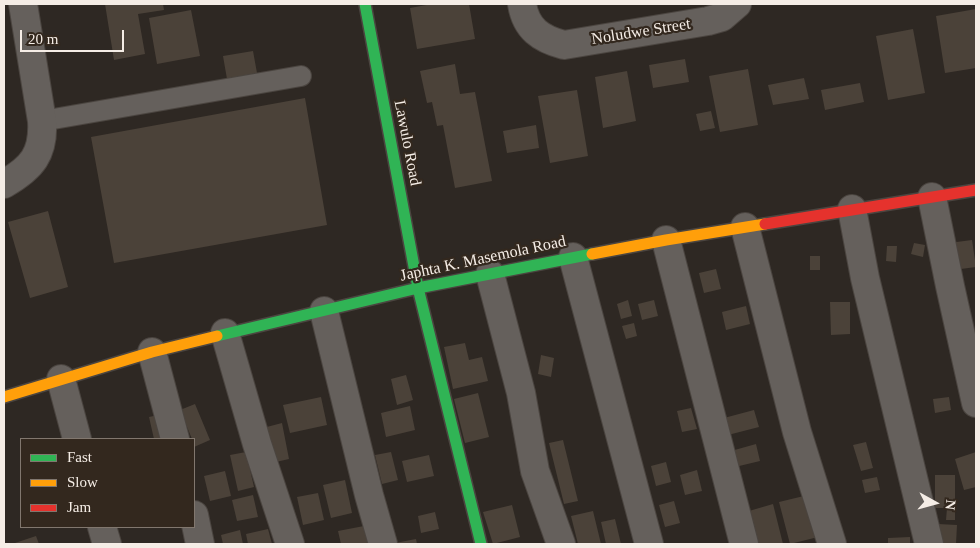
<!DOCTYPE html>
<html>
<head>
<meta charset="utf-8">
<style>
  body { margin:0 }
  #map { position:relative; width:980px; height:548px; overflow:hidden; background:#2e2823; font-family:Georgia,serif }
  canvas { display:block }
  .frame { position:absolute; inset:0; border:5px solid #f5ede6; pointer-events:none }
  .legend { position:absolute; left:20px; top:438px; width:175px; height:90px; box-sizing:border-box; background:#33281e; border:1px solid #81776e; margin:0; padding:6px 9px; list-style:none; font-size:15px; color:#f5ede6 }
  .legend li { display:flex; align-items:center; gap:10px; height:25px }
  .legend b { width:25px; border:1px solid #81776e }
  .north { position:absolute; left:910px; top:478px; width:50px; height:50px; -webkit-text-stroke:4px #33281e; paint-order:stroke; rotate:97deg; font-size:14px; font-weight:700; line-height:20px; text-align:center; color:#f5ede6 }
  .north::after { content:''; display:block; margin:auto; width:18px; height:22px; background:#f5ede6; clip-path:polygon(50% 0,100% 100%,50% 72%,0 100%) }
  .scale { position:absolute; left:20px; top:30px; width:104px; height:22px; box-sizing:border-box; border:2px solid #f5ede6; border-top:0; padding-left:6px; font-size:15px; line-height:18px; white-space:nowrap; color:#f5ede6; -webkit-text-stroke:4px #33281e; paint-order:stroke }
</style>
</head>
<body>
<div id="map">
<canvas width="980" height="548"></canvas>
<div class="frame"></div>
<ul class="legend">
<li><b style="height:6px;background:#30b455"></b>Fast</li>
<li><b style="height:6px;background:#ff9f0a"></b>Slow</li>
<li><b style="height:6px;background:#e5322d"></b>Jam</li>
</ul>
<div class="north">N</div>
<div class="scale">20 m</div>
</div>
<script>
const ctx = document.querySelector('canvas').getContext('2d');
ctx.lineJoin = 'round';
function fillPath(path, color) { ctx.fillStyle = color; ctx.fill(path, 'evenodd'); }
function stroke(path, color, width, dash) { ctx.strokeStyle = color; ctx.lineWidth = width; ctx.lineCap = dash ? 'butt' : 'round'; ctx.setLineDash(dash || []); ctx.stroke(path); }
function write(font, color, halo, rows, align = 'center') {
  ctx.font = font + ' Georgia,serif'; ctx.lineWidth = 4.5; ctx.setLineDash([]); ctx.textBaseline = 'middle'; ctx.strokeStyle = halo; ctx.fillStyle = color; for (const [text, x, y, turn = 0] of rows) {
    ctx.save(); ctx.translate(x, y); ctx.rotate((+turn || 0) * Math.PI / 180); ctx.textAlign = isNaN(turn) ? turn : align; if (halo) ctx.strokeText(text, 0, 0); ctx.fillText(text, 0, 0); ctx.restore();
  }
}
fillPath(new Path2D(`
  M105,4H163L164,10L138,14L145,54L114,60Z
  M432,4H469L475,39L417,49L410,8Z
  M976,9V68L945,73L936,16Z
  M191,10L200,56L157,64L149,18Z
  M913,29L925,93L888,100L876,36Z
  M253,51L257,73L227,79L223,56Z
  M685,59L689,82L653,88L649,65Z
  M455,64L460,94L475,92L492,181L455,188L443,125L437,126L432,102L427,103L420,71Z
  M748,69L758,125L720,132L709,76Z
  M627,71L636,121L603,128L595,77Z
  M804,78L809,99L773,105L768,85Z
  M860,83L864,102L825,110L821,90Z
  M577,90L588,156L550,163L538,96Z
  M305,98L327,225L114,263L91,137Z
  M711,111L715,128L700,131L696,114Z
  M536,125L539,148L507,153L503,131Z
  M48,211L68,287L30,298L8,222Z
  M972,240L976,267L953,270L949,243Z
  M914,243L925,245L923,257L911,254Z
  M887,246H897L896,262L886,261Z
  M810,256H820V270H810Z
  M716,269L721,289L704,293L699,273Z
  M628,300L632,316L621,319L617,304Z
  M654,300L658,316L642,320L638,304Z
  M830,302H850V334L831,335Z
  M746,306L750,324L726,330L722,312Z
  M634,323L637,336L626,339L622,326Z
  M465,343L469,360L482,357L488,381L453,389L444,347Z
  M541,355L554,358L551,377L538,374Z
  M406,375L413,400L397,405L391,379Z
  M478,393L489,437L465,443L454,399Z
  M321,397L327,425L290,433L283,405Z
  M949,397L951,410L935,413L933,399Z
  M195,404L210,440L194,447V439H192L180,410Z
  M410,406L415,430L386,437L381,413Z
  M691,408L697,429L682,432L677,411Z
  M754,410L759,427L728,435L724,418Z
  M158,415L163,439H154L149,417Z
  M282,423L289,459L267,464L259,429Z
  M563,440L578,501L564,504L549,443Z
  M866,442L873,468L861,471L853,445Z
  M756,444L760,461L735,467L731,451Z
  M246,452L254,487L238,491L230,455Z
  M391,452L398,480L382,484L375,455Z
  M976,452V487L964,490L955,459Z
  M429,455L434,476L407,482L402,461Z
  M666,462L671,482L656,486L651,466Z
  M697,470L702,491L685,495L680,475Z
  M225,471L231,496L210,501L204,476Z
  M935,475H955V520H946L947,508H935Z
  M877,477L880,490L865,493L862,480Z
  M345,480L352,513L331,518L323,485Z
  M318,493L324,520L303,525L297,497Z
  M253,495L258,517L237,521L232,500Z
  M808,495L818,537L790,544L779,502Z
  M674,501L680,523L665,527L659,505Z
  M773,504L783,544H758L749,511Z
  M512,505L520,537L493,544L483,512Z
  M593,511L601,544H578L571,516Z
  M435,512L439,529L421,533L418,516Z
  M615,519L621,544H606L601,522Z
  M938,524L957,525L956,544H936Z
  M364,526L368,544H341L338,531Z
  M268,529L272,544H248L246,534Z
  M240,530L243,544H223L221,535Z
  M36,536L39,544H12Z
  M910,537V544H888V538Z
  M416,539L417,544H395V543Z`), '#4b4239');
const lane = new Path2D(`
  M42,121L301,76`);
const street = new Path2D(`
  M522,4C526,29 541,39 564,45L708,21L722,17L737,4
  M4,184C32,168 44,154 42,121L23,4
  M932,197L950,286L976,403
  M852,209L865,278L929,544
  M745,227L797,432L832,544
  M666,240L744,544
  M573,257L649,544
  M490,274L521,393L535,471L561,544
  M324,311L369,495L383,544
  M225,333L257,444L290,544
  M152,352L175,439
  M61,379L77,439
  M194,515L200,544
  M102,527L107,544`);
const fast = new Path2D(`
  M365,4L418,288L481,544
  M217,336L418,288L592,254`);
const slow = new Path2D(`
  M592,254L666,240L765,224
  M4,397L152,352L217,336`);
const jam = new Path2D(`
  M765,224L976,190`);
stroke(lane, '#4b4540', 22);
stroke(street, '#4b4540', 30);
stroke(fast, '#4b4540', 14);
stroke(slow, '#4b4540', 14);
stroke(jam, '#4b4540', 14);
stroke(lane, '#65605c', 20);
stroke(street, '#65605c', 28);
stroke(fast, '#30b455', 11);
stroke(slow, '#ff9f0a', 11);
stroke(jam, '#e5322d', 11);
write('16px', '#f5ede6', '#33281e', [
  ["Noludwe Street",641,32,-9],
  ["Lawulo Road",407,143,79],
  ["Japhta K. Masemola Road",483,259,-12]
]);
</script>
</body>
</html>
